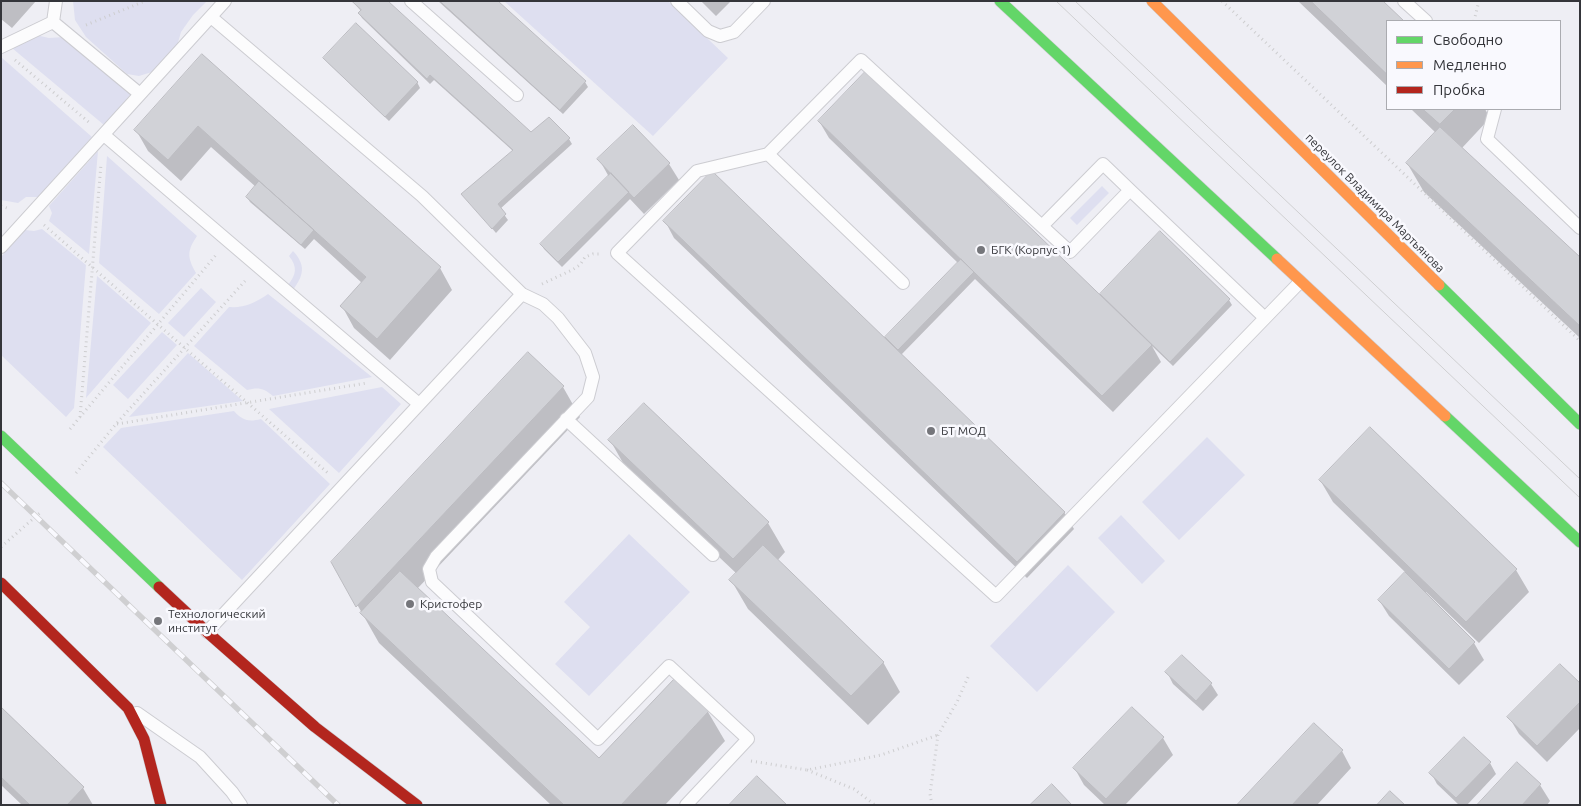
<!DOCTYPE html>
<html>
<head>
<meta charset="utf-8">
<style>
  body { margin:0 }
  #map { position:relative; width:1581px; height:806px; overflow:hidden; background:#eeeef4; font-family:Ubuntu,sans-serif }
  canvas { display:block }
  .frame { position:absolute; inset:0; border:2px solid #34353a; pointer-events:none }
  .legend { position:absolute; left:1386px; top:20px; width:175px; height:90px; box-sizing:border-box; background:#f9f9fe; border:1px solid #aaabb0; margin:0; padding:6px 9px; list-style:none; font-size:15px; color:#34353a }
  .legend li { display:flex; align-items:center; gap:10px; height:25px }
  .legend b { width:25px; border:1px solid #aaabb0 }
</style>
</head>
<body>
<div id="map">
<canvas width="1581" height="806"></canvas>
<div class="frame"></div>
<ul class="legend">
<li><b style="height:6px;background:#63d668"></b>Свободно</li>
<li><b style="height:6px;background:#ff974d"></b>Медленно</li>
<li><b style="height:6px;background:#b3261e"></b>Пробка</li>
</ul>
</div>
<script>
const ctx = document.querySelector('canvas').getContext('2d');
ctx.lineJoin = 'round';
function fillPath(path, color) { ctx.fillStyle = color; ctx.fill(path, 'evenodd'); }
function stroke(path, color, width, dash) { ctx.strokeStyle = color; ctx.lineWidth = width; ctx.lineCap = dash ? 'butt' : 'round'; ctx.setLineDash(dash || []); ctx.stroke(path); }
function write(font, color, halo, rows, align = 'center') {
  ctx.font = font + ' Ubuntu,sans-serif'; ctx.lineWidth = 5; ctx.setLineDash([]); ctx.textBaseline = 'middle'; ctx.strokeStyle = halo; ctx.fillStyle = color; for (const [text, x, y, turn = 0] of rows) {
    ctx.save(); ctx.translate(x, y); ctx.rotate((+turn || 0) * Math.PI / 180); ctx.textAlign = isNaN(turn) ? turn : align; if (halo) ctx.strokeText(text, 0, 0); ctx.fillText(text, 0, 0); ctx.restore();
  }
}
fillPath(new Path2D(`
  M73,1H207L193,15L181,32L177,46L152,72L139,76L127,74L86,37L75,20Z
  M504,1H668L728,58L653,136Z
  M36,35L49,38L64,37L131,94L104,125L12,48Z
  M1,57L92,137L38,197H26L18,203L1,200Z
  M98,151L89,254L49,221L52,213L49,206Z
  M107,156L197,236C187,251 187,257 196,273L159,314L99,263Z
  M1102,186L1109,193L1077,225L1070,218Z
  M42,229L86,265L74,408L66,417L1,355V257L25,230L34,231Z
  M293,251C306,265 304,275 293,290L288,285C296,275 298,267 289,256Z
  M97,276L151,323L86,398Z
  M201,288L216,302L184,337L168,323Z
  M268,294L372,377L273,396C264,388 258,387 247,390L194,346L229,307C244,308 255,303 268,294Z
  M162,332L177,345L128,399L113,385Z
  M188,353L243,401L129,417Z
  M382,387L401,404L339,473L269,409Z
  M234,411C243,421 249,422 261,419L330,484L242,580L103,447L121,428Z
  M1207,437L1245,475L1179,540L1142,502Z
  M1121,515L1165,561L1142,584L1098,538Z
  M629,534L690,592L589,696L555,664L590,627L564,602Z
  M1068,565L1115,612L1037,692L990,646Z`), '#dedff0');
fillPath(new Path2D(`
  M1,1H36L12,28L1,19Z
  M352,1H386L531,134L569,139L572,144L500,209L508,220L496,233L463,194L513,151L434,80L430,84L362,18L359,13L361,11Z
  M438,1H496L585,82L588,87L563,114Z
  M701,1H731L716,16Z
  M1298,1H1381L1402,21H1387V86Z
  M202,56L440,268L452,290L390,360L354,328L342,306L362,283L314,239L305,249L250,202L247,197L256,187L211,147L181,181L148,151L136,130Z
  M324,58L417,82L420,88L389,121L328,63Z
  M1411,109H1485L1490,118L1462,148L1580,259V338L1424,192L1407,163L1436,133Z
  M819,121L1100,296L1160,233L1229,300L1232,305L1173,366L1152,346L1161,362L1113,412L975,279L901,355L1064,512L1074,529L1027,578L674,238L665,221L885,339L958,263L829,138Z
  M599,159L669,164L679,180L644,214L630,199L562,267L544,249L541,244L609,177Z
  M563,387L580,417L417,589L599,760L708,712L725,741L665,805H551L379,643L333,562Z
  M610,440L768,523L785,552L777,561L883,662L900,692L868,725L748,609L731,580L737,574L627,470Z
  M1320,480L1516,570L1529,592L1479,643L1426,592L1425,594L1474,643L1484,660L1459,685L1389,616L1379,600L1406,573L1333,502Z
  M1182,656L1211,684L1218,695L1203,711L1173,684L1167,672Z
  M1580,685V728L1547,762L1519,734L1509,717Z
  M1132,708L1163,738L1173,755L1125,805H1105L1084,785L1075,769Z
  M1,709L83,788L93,805H22L1,785Z
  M1342,751L1351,768L1317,805H1239Z
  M1490,763L1496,774L1467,805H1459L1437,784L1431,773Z
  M1540,785L1550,801L1547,805H1479Z`), '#0003');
const building = new Path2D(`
  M352,1H388L531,132L549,117L570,138L498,204L506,214L492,229L461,194L513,150L430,75L427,79L358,13L361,10Z
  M440,1H498L586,81L560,110Z
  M1311,1H1383L1404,21H1387V74Z
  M356,23L418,82L385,117L323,58Z
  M202,54L441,267L377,339L340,306L366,277L198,126L168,160L134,130Z
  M867,70L1152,345L1102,396L818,121Z
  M1423,109H1455L1440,124Z
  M633,125L670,163L634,198L597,159Z
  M1440,127L1580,257V326L1406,163Z
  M712,171L1065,512L1017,562L663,221Z
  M611,173L629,192L558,262L540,244Z
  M259,181L314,230L301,245L246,197Z
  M1160,231L1230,299L1170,362L1100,294Z
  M961,259L974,272L898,350L885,337Z
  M528,352L564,386L356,607L331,562Z
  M644,403L769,522L733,559L608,440Z
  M1370,427L1517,569L1466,622L1319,480Z
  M763,545L884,662L851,696L729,580Z
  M400,571L599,758L674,679L709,711L621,805H564L360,613Z
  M1405,572L1475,642L1449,669L1378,600Z
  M1182,655L1212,683L1196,701L1165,672Z
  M1560,664L1580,683V702L1537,746L1507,717Z
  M1,707L84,787L67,805H30L1,777Z
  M1132,707L1164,737L1106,799L1073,768Z
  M1314,723L1343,750L1292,805H1237Z
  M1464,737L1491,762L1456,798L1429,773Z
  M1517,762L1541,784L1522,805H1477Z
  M757,776L787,805H729Z
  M1052,784L1072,805H1030Z
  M1390,791L1405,805H1377Z`);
fillPath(building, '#d1d2d7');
stroke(building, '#bcbcc1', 1);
const lane = new Path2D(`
  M411,1L517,95
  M677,1L708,31L720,36L734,32L764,1
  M1404,1L1426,21
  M211,17L422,196L522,294L543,304L558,318L585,353L593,377L588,397L436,557L429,569L432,582L598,739L669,666L748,739L686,805
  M53,22L56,1
  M1,47L53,22L140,94
  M1495,109L1487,139L1580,228
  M104,135L419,404
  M768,154L903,283
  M1042,226L1103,164L1130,190
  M1,247L225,1
  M1265,318L1130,190L1070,252L861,60L768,154L697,171L617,253L996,596L1300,282
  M566,419L713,555
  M207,632L522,294
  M137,713L200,757L232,792L241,805`);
const fast = new Path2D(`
  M1000,1L1277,259
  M1439,285L1580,424
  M1445,416L1580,542
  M1,436L159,587`);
const slow = new Path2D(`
  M1152,1L1439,285
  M1277,259L1445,416`);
const jam = new Path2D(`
  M1,583L128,708L144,739L161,805
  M159,587L207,632L315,727L417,805`);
stroke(lane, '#ccccd1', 14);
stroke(fast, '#ccccd1', 12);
stroke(slow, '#ccccd1', 12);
stroke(jam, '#ccccd1', 12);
stroke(new Path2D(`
  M1222,1L1580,341
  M1474,21L1479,1
  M86,25L145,1
  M15,60L91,124
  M1,206L10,209
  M44,225L329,474
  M542,284L572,270L580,265L585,257L593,254H599
  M80,417L101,164
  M117,424L367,383
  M70,429L216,255
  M76,473L116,424L245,281
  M1,547L42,511
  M751,761L807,770L881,755L938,735
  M807,770L854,789L875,805
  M932,805L930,794L938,735L957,702L969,675`), '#cdcdcf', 3, [1, 4]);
stroke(lane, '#fcfcfd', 12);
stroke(fast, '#63d668', 11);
stroke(slow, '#ff974d', 11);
stroke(jam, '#b3261e', 11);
stroke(new Path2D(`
  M1056,1L1580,498
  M1075,1L1580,479`), '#cfcfd1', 1);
const rail = new Path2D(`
  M1,483L338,805`);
stroke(rail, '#cfcfd1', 5.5);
stroke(rail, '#f9f9fe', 4, [11]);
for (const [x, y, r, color] of [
  [981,250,5,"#75767b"],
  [931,431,5,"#75767b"],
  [410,604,5,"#75767b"],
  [158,621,5,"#75767b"]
]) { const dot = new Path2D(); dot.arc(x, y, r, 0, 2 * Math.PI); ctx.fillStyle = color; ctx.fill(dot); stroke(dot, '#f9f9fe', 2); }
write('12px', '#34353a', '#f9f9fe', [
  ["переулок Владимира Мартьянова",1375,203,45]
]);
write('12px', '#34353a', '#f9f9fe', [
  ["БГК (Корпус 1)",991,250],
  ["БТ МОД",941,431],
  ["Кристофер",420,604],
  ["Технологический",168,614],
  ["институт",168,628]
], 'left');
</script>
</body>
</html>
